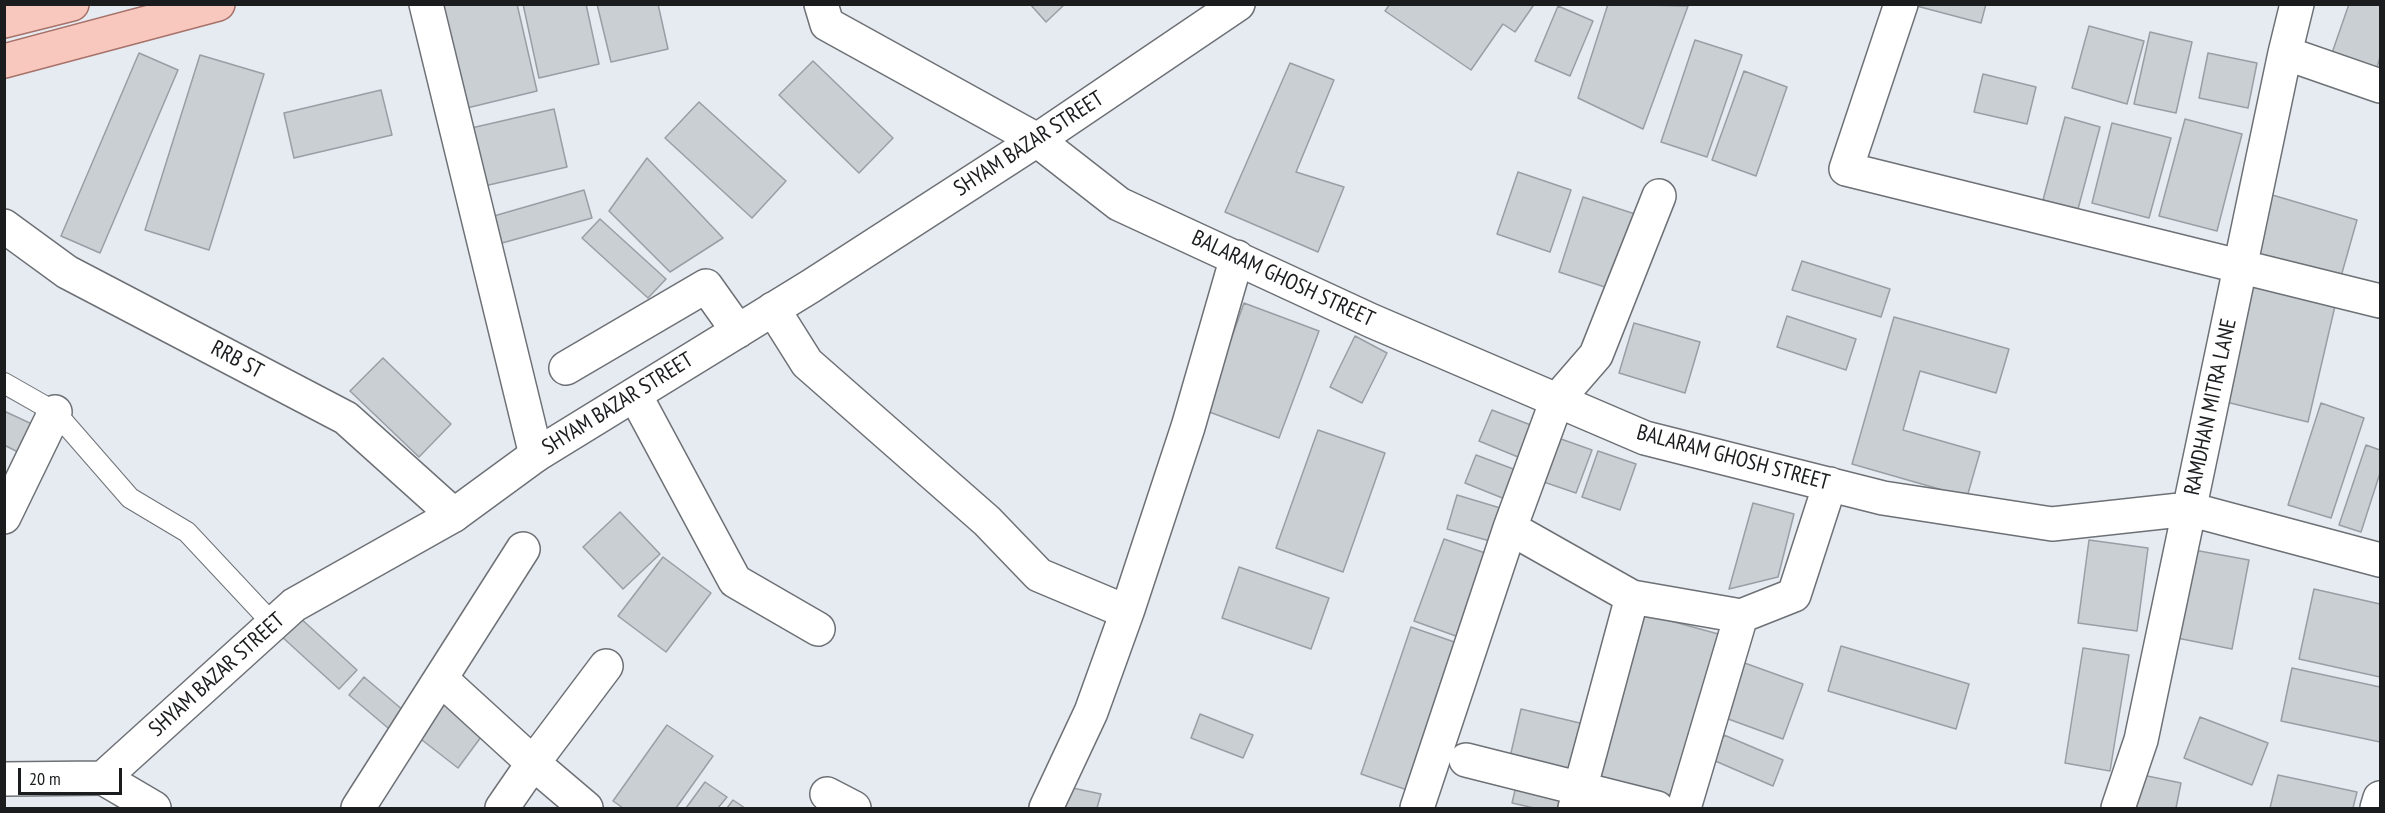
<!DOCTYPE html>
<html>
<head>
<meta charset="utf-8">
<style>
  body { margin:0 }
  #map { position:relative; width:2385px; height:813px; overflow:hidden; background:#e6ebf1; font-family:"PT Sans Narrow",sans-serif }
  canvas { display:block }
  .frame { position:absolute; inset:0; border:6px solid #1a1c1e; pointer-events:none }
  .scale { position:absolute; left:18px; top:768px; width:104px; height:27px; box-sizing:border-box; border:3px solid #1a1c1e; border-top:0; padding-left:8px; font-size:18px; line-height:21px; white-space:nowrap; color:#1a1c1e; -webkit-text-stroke:4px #fff; paint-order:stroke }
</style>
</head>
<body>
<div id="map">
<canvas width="2385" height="813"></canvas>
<div class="frame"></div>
<div class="scale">20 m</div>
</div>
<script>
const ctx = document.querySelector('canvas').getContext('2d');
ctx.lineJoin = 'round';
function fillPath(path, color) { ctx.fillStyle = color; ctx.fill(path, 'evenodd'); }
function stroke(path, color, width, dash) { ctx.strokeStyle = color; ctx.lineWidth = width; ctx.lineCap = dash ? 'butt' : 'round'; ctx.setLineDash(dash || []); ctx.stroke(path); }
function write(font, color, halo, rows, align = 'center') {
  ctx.font = font + ' "PT Sans Narrow",sans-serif'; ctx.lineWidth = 4.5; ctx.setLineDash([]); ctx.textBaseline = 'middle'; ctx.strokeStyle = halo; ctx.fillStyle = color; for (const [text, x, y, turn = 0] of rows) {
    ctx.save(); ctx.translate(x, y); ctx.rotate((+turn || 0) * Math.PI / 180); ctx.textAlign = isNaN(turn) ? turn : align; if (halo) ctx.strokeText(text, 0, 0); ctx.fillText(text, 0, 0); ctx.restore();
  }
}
const building = new Path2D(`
  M443,4H517L537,91L467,108Z
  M523,4H586L599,64L539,78Z
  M597,4H658L668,49L611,62Z
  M1030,4H1065L1046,22Z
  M1390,4H1531L1533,6L1515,32L1503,24L1471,70L1385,11Z
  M1608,4L1688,6L1643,129L1578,98Z
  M1909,4H1986L1981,23Z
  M2349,4H2380V57L2377,68L2332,53Z
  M1558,6L1593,21L1570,76L1535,61Z
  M2089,26L2144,41L2127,104L2072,88Z
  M2150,32L2192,42L2176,113L2134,104Z
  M1695,40L1742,55L1707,157L1661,142Z
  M139,53L178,70L100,253L61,236Z
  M2208,53L2257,63L2248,108L2199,98Z
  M200,55L264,74L209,250L145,230Z
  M813,61L893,138L859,173L779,95Z
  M1290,63L1334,80L1296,172L1344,187L1318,252L1225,212Z
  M1744,71L1787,87L1756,176L1712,160Z
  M1983,74L2036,87L2027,124L1974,112Z
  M381,90L392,135L294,158L284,113Z
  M699,102L786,181L752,218L665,138Z
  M554,109L567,167L480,187L467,129Z
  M2065,117L2100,127L2078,209L2043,200Z
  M2185,119L2242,134L2217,231L2159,216Z
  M2112,123L2171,138L2149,218L2092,203Z
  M647,158L723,238L670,272L609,211Z
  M1518,172L1571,190L1550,252L1497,234Z
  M584,190L592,218L495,245L487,218Z
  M2269,194L2357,220L2340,280L2251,253Z
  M1583,197L1635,214L1611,289L1559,272Z
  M600,219L666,279L648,298L582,238Z
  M1802,261L1890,289L1881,317L1792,290Z
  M2249,286L2335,306L2308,422L2222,401Z
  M1244,303L1319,331L1279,438L1196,407L1224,359Z
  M1787,316L1856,339L1846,370L1777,347Z
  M1894,317L2009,349L1996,393L1920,371L1903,430L1980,452L1967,497L1852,464Z
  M1634,323L1700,342L1685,393L1619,373Z
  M1355,336L1387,353L1362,403L1330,387Z
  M383,358L451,424L419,457L350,391Z
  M2321,403L2364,418L2331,518L2288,505Z
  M1492,410L1536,427L1523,459L1479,441Z
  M4,411L34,425L20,453L4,445Z
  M1318,430L1385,453L1343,572L1276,548Z
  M1547,434L1592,450L1576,493L1532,478Z
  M2366,445L2380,450V473L2361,532L2339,525Z
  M1598,451L1636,464L1620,510L1582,497Z
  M1476,455L1516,470L1505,499L1465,483Z
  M1457,495L1507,510L1497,543L1447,529Z
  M1753,503L1794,514L1778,577L1729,589Z
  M620,512L660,554L623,589L583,547Z
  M1444,539L1497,557L1467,640L1414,621Z
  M2089,540L2148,548L2137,631L2078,623Z
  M2194,550L2249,560L2232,649L2177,638Z
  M663,557L711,593L666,652L618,616Z
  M1239,567L1329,598L1311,649L1222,618Z
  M2314,589L2380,604V677L2299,659Z
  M1638,612L1722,635L1676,797L1592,774Z
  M298,616L357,670L339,689L280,635Z
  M1411,627L1463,645L1413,792L1361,774Z
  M1841,646L1969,684L1956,729L1828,691Z
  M2083,648L2129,655L2110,771L2065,763Z
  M1739,661L1803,684L1783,739L1720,716Z
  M2292,668L2380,687V742L2281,721Z
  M364,677L410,716L394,733L349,695Z
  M438,699L484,733L458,768L413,733Z
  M1521,709L1584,724L1571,780L1508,766Z
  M1200,714L1253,735L1243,758L1191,738Z
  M2200,717L2268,743L2252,785L2184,758Z
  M667,725L713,756L676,808H623L613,801Z
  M1724,735L1783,760L1773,786L1713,760Z
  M2133,773L2181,783L2176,808H2125Z
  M2278,775L2357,792L2353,808H2270Z
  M1518,778L1570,790L1565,808H1534L1512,803Z
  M705,782L727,797L718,808H686Z
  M1068,787L1101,794L1097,808H1063Z
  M733,800L745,808H727Z`);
fillPath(building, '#cacfd4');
stroke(building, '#999ea4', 1.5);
const service = new Path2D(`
  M4,383L55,412L130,498L187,532L273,624`);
const minor = new Path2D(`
  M426,4L536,455
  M821,4L827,24L1037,140L1119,204L1372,321L1645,438L1883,498L2052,524L2189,509L2380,560
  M1901,4L1846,169L2380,301
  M2285,53L2380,86
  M1659,196L1596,355L1557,400L1510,528L1632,597L1741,616
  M4,226L67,272L346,418L454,515
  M773,309L807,363L987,521L1039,575L1127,612
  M566,368L706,286L738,331
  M635,395L735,581L818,629
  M4,517L55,412
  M441,679L533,763L586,808
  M1466,760L1657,808
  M103,778L154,808
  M827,794L854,808
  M358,808L523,549
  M502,808L533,763L606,666
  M1046,808L1091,712L1127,612L1188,427L1237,257
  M1417,808L1510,528
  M1575,808L1632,597
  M1684,808L1741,616L1794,595L1830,484
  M2118,808L2141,740L2285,53L2297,4
  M2377,808L2380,798`);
const tertiary = new Path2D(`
  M4,779L103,778L294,605L454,515L536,455L811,286L1037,140L1238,4`);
const primary = new Path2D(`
  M4,21L72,4
  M4,61L218,4`);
stroke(service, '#6d7176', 22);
stroke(minor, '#6d7176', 36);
stroke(tertiary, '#6d7176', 36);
stroke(primary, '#a77269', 36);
stroke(service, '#fff', 20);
stroke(minor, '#fff', 33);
stroke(tertiary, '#fff', 33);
stroke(primary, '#f8c7be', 33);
write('22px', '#1a1c1e', '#fff', [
  ["SHYAM BAZAR STREET",1029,144,-33],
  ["BALARAM GHOSH STREET",1283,279,25],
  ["RRB ST",237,360,28],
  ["SHYAM BAZAR STREET",618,404,-32],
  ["RAMDHAN MITRA LANE",2211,407,-78],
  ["BALARAM GHOSH STREET",1733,458,15],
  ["SHYAM BAZAR STREET",217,675,-42]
]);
</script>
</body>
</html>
